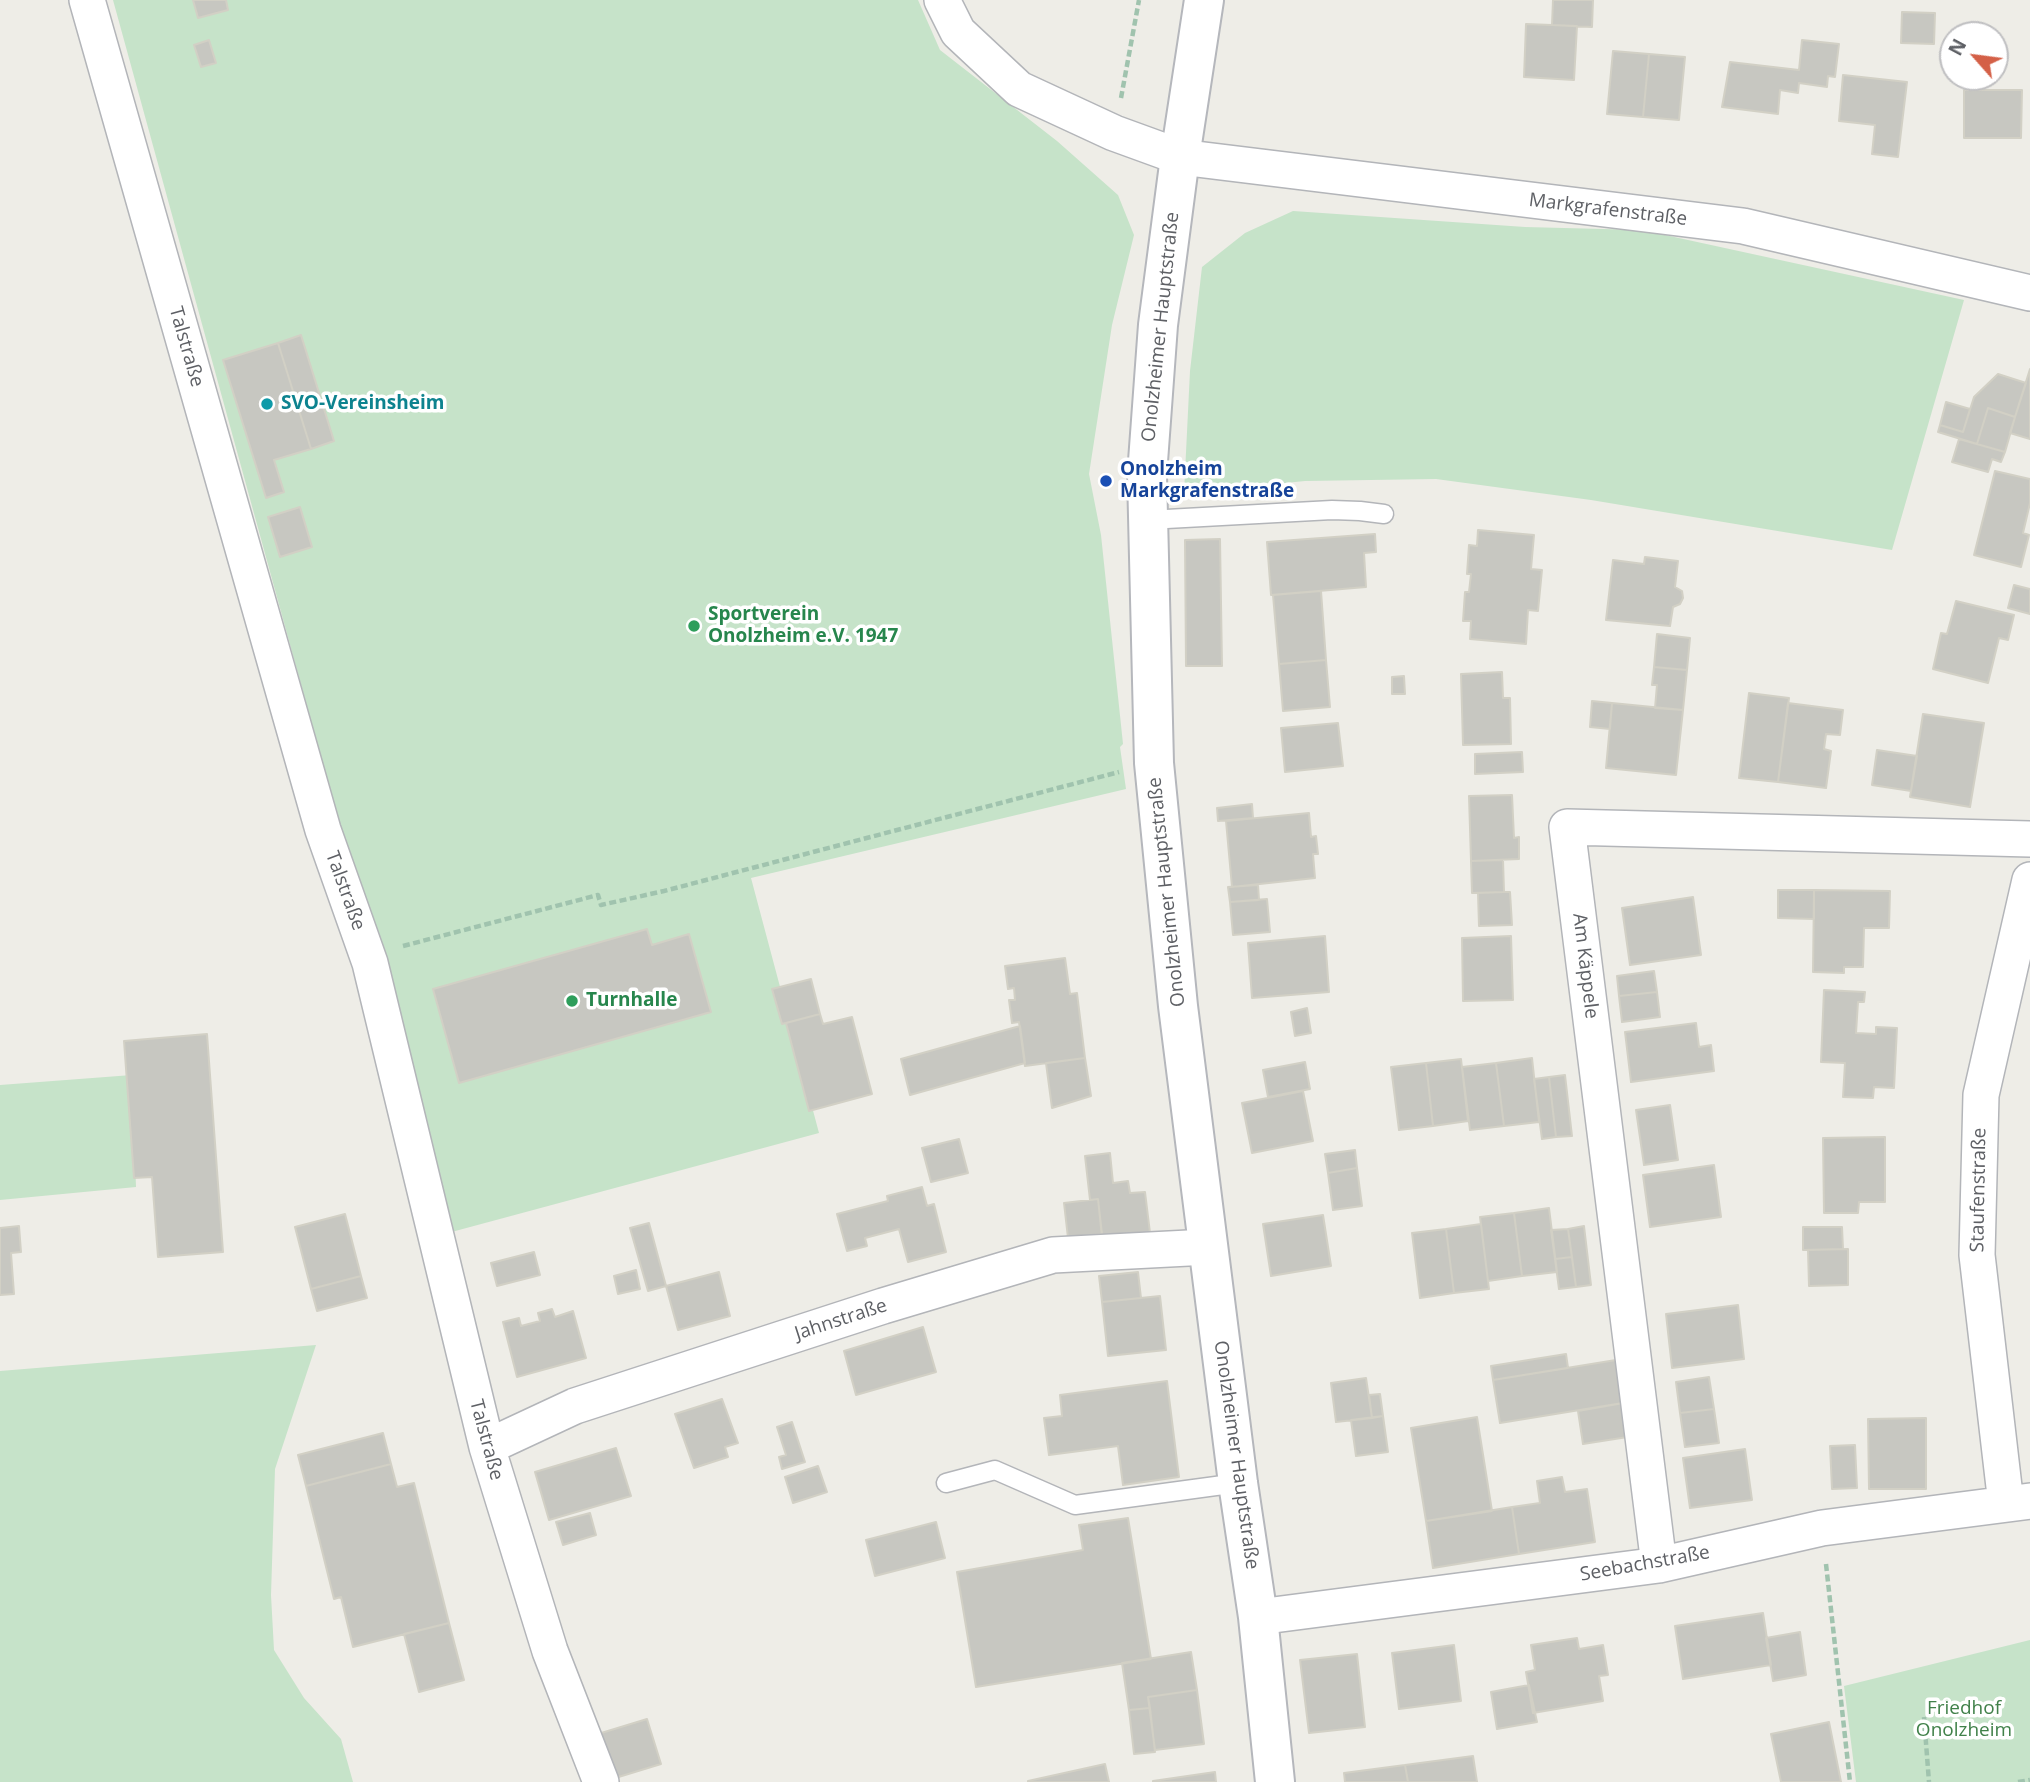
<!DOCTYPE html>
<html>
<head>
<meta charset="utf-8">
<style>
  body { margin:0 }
  #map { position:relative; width:2030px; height:1782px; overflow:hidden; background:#eeede7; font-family:"Open Sans",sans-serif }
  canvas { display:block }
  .north { position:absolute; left:1939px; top:21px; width:70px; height:70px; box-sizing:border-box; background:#fff; border:2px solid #bfbfc1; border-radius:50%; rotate:298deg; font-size:19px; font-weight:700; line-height:28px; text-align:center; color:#5e6065 }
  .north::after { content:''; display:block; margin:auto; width:24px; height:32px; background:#d46047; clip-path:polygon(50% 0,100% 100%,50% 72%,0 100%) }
</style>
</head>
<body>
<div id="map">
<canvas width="2030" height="1782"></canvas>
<div class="north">N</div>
</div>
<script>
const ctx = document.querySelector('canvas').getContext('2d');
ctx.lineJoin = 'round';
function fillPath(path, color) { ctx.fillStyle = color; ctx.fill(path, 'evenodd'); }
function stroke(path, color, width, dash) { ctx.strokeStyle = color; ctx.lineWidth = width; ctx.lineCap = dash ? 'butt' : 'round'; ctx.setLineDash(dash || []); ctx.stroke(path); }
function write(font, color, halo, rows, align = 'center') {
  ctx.font = font + ' "Open Sans",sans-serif'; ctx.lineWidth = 7; ctx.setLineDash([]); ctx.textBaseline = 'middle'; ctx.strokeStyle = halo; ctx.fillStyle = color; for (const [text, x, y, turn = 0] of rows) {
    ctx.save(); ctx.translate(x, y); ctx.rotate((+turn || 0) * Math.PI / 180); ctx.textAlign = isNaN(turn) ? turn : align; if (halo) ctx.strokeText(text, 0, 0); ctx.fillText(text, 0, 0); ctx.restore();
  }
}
fillPath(new Path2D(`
  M113,0H918L940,50L1057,141L1118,195L1134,235L1112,325L1089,474L1101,535L1123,744L1120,747L1126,789L751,878L819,1133L433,1237L375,954Z
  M1293,211L1525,227L1642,230L1964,300L1892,550L1591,500L1436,479L1305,481L1184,493L1190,371L1202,267L1245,233Z
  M132,1075L136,1187L0,1200V1085Z
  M316,1345L275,1469L271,1595L274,1650L304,1698L341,1739L353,1782H0V1371Z
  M2030,1640V1782H1856L1844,1686Z`), '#c6e3c9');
const building = new Path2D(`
  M193,0H226L228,10L198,18Z
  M1553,0H1593L1592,27L1552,25Z
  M1902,12L1935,13L1934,44L1901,43Z
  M1526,24L1577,26L1574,80L1524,77Z
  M209,40L216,63L201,67L194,45Z
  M1802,40L1839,44L1835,77L1828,76L1827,87L1799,83L1798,93L1780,90L1778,114L1722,107L1730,62L1799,70Z
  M1613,51L1649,54L1643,117L1607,114Z
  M1649,54L1685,57L1679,120L1643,117Z
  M1843,75L1907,82L1898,157L1872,154L1875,125L1839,121Z
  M1964,90H2022L2021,138H1964Z
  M301,335L334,441L311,449L278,343Z
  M278,343L311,449L274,460L284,492L266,498L223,360Z
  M2030,369V439L2010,433Z
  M1998,374L2026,383L2015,417L1988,408L1977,444L1938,432L1940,425L1963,432L1974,397Z
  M1946,402L1970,409L1963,432L1940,425Z
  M1988,408L2015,417L2005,452L1977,444Z
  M1959,439L2005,452L2001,462L1992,459L1988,472L1952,462Z
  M1995,471L2030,479V503L2023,533L2029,535L2021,567L1974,555Z
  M300,507L312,547L280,557L268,517Z
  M1478,530L1534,535L1531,569L1542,570L1538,611L1528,610L1526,644L1470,639L1471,621H1463L1465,592H1469L1471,574H1467L1469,545L1477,546Z
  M1375,534L1376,552L1364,553L1366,587L1271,595L1267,542Z
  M1220,539L1222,666H1186L1185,540Z
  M1645,557L1678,561L1675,587L1682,591L1683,598L1680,604L1673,607L1670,626L1606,620L1613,560L1644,564Z
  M2014,585L2030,589V614L2008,608Z
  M1321,591L1326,660L1279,664L1273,595Z
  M1956,601L2014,615L2008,640L1999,638L1988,683L1933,669L1941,633L1947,634Z
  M1657,634L1690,638L1687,670L1654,667Z
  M1326,660L1330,707L1283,711L1279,664Z
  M1654,667L1687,670L1683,710L1655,708L1657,685H1652Z
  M1502,672L1503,698H1510L1511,744L1463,745L1461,674Z
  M1404,676L1405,694H1392V677Z
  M1749,693L1789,698L1778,782L1739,778Z
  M1592,701L1612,703L1610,729L1590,727Z
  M1612,703L1683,710L1676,775L1606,768Z
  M1788,703L1843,710L1840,735L1826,734L1824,749L1831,751L1826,788L1778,782Z
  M1923,714L1984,723L1970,807L1910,797Z
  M1338,723L1343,766L1285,772L1281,728Z
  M1877,750L1917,756L1911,791L1872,785Z
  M1522,752L1523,772L1475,774V754Z
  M1512,795L1514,838L1519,837V859L1471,861L1469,796Z
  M1252,804L1253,818L1218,821L1217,808Z
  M1309,813L1311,837L1316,836L1318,854H1313L1315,878L1232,887L1226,821Z
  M1503,860L1504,892L1472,893L1471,861Z
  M1258,885L1259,900L1230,902L1228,887Z
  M1778,890H1814V919L1778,918Z
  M1814,890L1890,891L1889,928H1864L1863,967H1844V973L1813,972Z
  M1504,892H1510L1512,925L1479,926L1478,893Z
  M1693,897L1701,955L1630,965L1622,908Z
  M1267,899L1270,932L1233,935L1230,902Z
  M647,929L652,945L689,934L711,1012L459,1083L433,989Z
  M1325,936L1329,992L1252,998L1248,943Z
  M1511,936L1513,1000L1463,1001L1462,938Z
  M1065,958L1070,994L1077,993L1085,1058L1025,1066L1019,1022L1012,1023L1009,1000H1015L1014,988L1008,989L1005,966Z
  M1654,971L1657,992L1619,996L1617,976Z
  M811,979L820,1014L782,1024L772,989Z
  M1824,990L1865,992L1864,1002H1858L1856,1033L1876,1034V1027L1897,1028L1894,1088L1874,1087L1873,1098L1843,1097L1845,1063L1821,1062Z
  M1657,992L1660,1017L1622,1022L1619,996Z
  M1307,1008L1311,1033L1295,1036L1291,1012Z
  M820,1014L823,1024L852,1017L872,1094L809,1111L786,1023Z
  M1696,1023L1699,1047L1711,1045L1714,1071L1631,1082L1625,1032Z
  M1020,1026L1025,1063L910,1095L901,1059Z
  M207,1034L223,1252L158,1257L152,1177L134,1178L124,1041Z
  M1085,1058L1091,1096L1052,1108L1046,1063Z
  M1532,1058L1539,1122L1504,1126L1496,1063Z
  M1461,1059L1468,1121L1433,1126L1426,1063Z
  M1305,1062L1310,1089L1268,1097L1263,1070Z
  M1426,1063L1433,1126L1399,1130L1391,1067Z
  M1496,1063L1504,1126L1470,1130L1462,1067Z
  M1565,1075L1572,1136L1556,1137L1549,1077Z
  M1549,1077L1556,1137L1542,1139L1534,1079Z
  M1303,1091L1313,1141L1252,1153L1242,1103Z
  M1670,1105L1678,1160L1644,1165L1636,1110Z
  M1885,1137V1202H1859L1858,1213H1824L1823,1138Z
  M959,1139L968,1173L931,1182L922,1148Z
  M1355,1150L1357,1168L1328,1173L1325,1154Z
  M1110,1153L1113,1183L1128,1181L1130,1193L1145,1192L1151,1241L1103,1247L1098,1199L1090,1200L1085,1156Z
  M1714,1165L1721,1217L1650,1227L1643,1175Z
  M1357,1168L1362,1206L1333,1210L1328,1173Z
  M922,1187L927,1206L934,1204L946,1252L908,1262L899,1229L865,1238L867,1246L847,1251L837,1214L888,1201L887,1196Z
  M1098,1199L1102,1234L1068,1238L1064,1203Z
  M1549,1208L1557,1272L1522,1276L1514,1213Z
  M1514,1213L1522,1276L1488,1281L1480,1217Z
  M345,1214L361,1276L311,1289L295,1227Z
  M1323,1215L1331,1266L1271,1276L1263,1224Z
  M649,1223L666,1286L648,1291L630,1228Z
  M1481,1224L1489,1289L1454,1293L1446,1229Z
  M19,1226L21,1252L11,1253L14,1294L0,1295V1228Z
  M1584,1226L1591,1285L1576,1287L1568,1229Z
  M1803,1227H1842L1843,1249L1803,1250Z
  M1446,1229L1454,1293L1420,1298L1412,1233Z
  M1568,1229L1572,1257L1555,1259L1551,1230Z
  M1848,1249V1285L1809,1286L1808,1250Z
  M534,1252L540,1275L497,1286L491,1263Z
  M1572,1257L1576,1287L1559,1289L1555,1259Z
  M636,1270L640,1289L618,1294L614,1276Z
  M719,1272L730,1316L678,1330L666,1286Z
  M1138,1272L1141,1298L1102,1302L1099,1276Z
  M361,1276L367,1298L317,1311L311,1289Z
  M1160,1296L1166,1350L1108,1356L1102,1302Z
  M1738,1305L1744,1359L1672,1368L1666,1314Z
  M552,1309L555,1317L573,1311L586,1358L517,1377L503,1322L519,1318L521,1326L540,1321L538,1313Z
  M923,1327L936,1372L856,1395L844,1351Z
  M1566,1354L1568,1368L1493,1380L1491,1366Z
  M1622,1359L1629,1402L1500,1423L1493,1380Z
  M1709,1377L1714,1409L1680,1413L1676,1382Z
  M1366,1378L1372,1418L1336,1422L1331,1383Z
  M1167,1381L1179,1477L1123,1485L1118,1446L1049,1455L1044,1418L1062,1416L1060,1395Z
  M1380,1394L1383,1416L1372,1418L1369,1395Z
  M722,1399L738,1443L725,1447L728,1457L694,1468L675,1414Z
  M1629,1402L1634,1436L1583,1444L1578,1411Z
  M1714,1409L1719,1443L1685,1447L1680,1413Z
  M1383,1416L1388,1452L1356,1456L1351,1420Z
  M1477,1417L1492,1511L1426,1521L1411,1428Z
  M1926,1418V1489H1869L1868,1419Z
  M792,1422L805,1462L782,1469L779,1457L786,1455L777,1427Z
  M383,1433L391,1464L306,1486L298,1455Z
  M1855,1445L1857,1488L1832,1489L1830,1446Z
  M616,1448L631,1496L549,1520L535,1472Z
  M1745,1449L1752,1500L1690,1508L1683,1458Z
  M391,1464L397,1487L414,1483L449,1623L353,1647L341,1597L334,1599L306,1486Z
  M818,1466L827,1492L793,1503L785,1477Z
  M1562,1477L1565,1492L1587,1489L1595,1542L1519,1554L1512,1507L1540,1503L1537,1481Z
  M1512,1507L1519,1554L1433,1568L1426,1521Z
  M590,1513L596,1535L563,1545L556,1522Z
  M1128,1518L1151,1659L976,1687L957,1572L1083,1550L1079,1525Z
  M936,1522L945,1558L875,1576L866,1540Z
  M1763,1613L1771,1665L1683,1679L1675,1626Z
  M449,1623L464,1680L419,1692L404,1634Z
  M1800,1632L1806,1675L1773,1681L1766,1638Z
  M1577,1638L1579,1649L1603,1645L1608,1675L1599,1676L1603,1701L1533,1713L1526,1672L1535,1670L1531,1645Z
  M1454,1645L1461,1701L1399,1709L1392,1653Z
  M1191,1652L1197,1690L1148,1697L1150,1708L1129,1710L1122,1663Z
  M1357,1654L1365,1727L1309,1733L1300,1660Z
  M1529,1685L1537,1722L1497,1729L1491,1692Z
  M1197,1690L1204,1744L1155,1750L1148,1697Z
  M1150,1708L1155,1752L1134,1754L1129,1710Z
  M647,1719L661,1764L612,1779L598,1734Z
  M1829,1722L1841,1782H1781L1771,1734Z
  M1473,1756L1477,1782H1408L1405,1765Z
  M1105,1764L1109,1782H1028V1781Z
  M1405,1765L1408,1782H1345L1344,1773Z
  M1215,1772L1216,1782H1153V1781Z`);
fillPath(building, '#c7c7c1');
stroke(building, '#d2d0c5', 2);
const service = new Path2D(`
  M1148,520L1332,510L1360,511L1384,514
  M946,1483L995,1470L1075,1505L1238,1483`);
const minor = new Path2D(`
  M87,0L323,830L370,963L487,1447L550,1651L601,1782
  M942,0L958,32L1019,89L1114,133L1180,157L1743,226L2030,293
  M487,1447L575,1406L883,1306L1053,1255L1208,1247
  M2006,1504L1977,1255L1981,1095L2030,880
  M1659,1565L1567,827L2030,839
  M1258,1617L1659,1565L1822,1528L2030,1501`);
const secondary = new Path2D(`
  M1204,0L1180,157L1158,325L1147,475L1154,763L1178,1006L1238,1483L1258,1617L1275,1782`);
stroke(service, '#b3b5b9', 21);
stroke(minor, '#b3b5b9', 38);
stroke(secondary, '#b5b7bc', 42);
stroke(new Path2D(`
  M1121,98L1139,0
  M403,946L598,895L601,905L664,891L1119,772
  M1826,1564L1850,1782
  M1924,1717L1929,1782
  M2018,1782L2030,1780`), '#a0c3ae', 4.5, [7, 3.5]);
stroke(service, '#fff', 18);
stroke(minor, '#fff', 35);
stroke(secondary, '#fff', 38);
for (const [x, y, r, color] of [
  [267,404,7,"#0f9aa8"],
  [1106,481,7,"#1a4fb4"],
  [694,626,7,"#2e9e5b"],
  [572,1001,7,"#2e9e5b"]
]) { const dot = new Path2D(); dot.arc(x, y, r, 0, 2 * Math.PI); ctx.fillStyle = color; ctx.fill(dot); stroke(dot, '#fff', 2.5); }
write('19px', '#5e6065', '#fff', [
  ["Markgrafenstraße",1608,210,7],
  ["Onolzheimer Hauptstraße",1161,327,-84],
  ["Talstraße",186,347,74],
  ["Talstraße",345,891,70],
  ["Onolzheimer Hauptstraße",1167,892,-96],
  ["Am Käppele",1585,966,83],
  ["Staufenstraße",1979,1190,-89],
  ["Jahnstraße",841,1320,-18],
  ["Talstraße",486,1440,75],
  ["Onolzheimer Hauptstraße",1236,1455,82],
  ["Seebachstraße",1645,1564,-10]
]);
write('bold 19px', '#0d838f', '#fff', [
  ["SVO-Vereinsheim",281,404]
], 'left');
write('bold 19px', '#164399', '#fff', [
  ["Onolzheim",1120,470],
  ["Markgrafenstraße",1120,492]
], 'left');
write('bold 19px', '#27864d', '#fff', [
  ["Sportverein",708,615],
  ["Onolzheim e.V. 1947",708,637],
  ["Turnhalle",586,1001]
], 'left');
write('19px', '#41814a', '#fff', [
  ["Friedhof",1964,1709],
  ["Onolzheim",1964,1731]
]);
</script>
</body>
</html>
